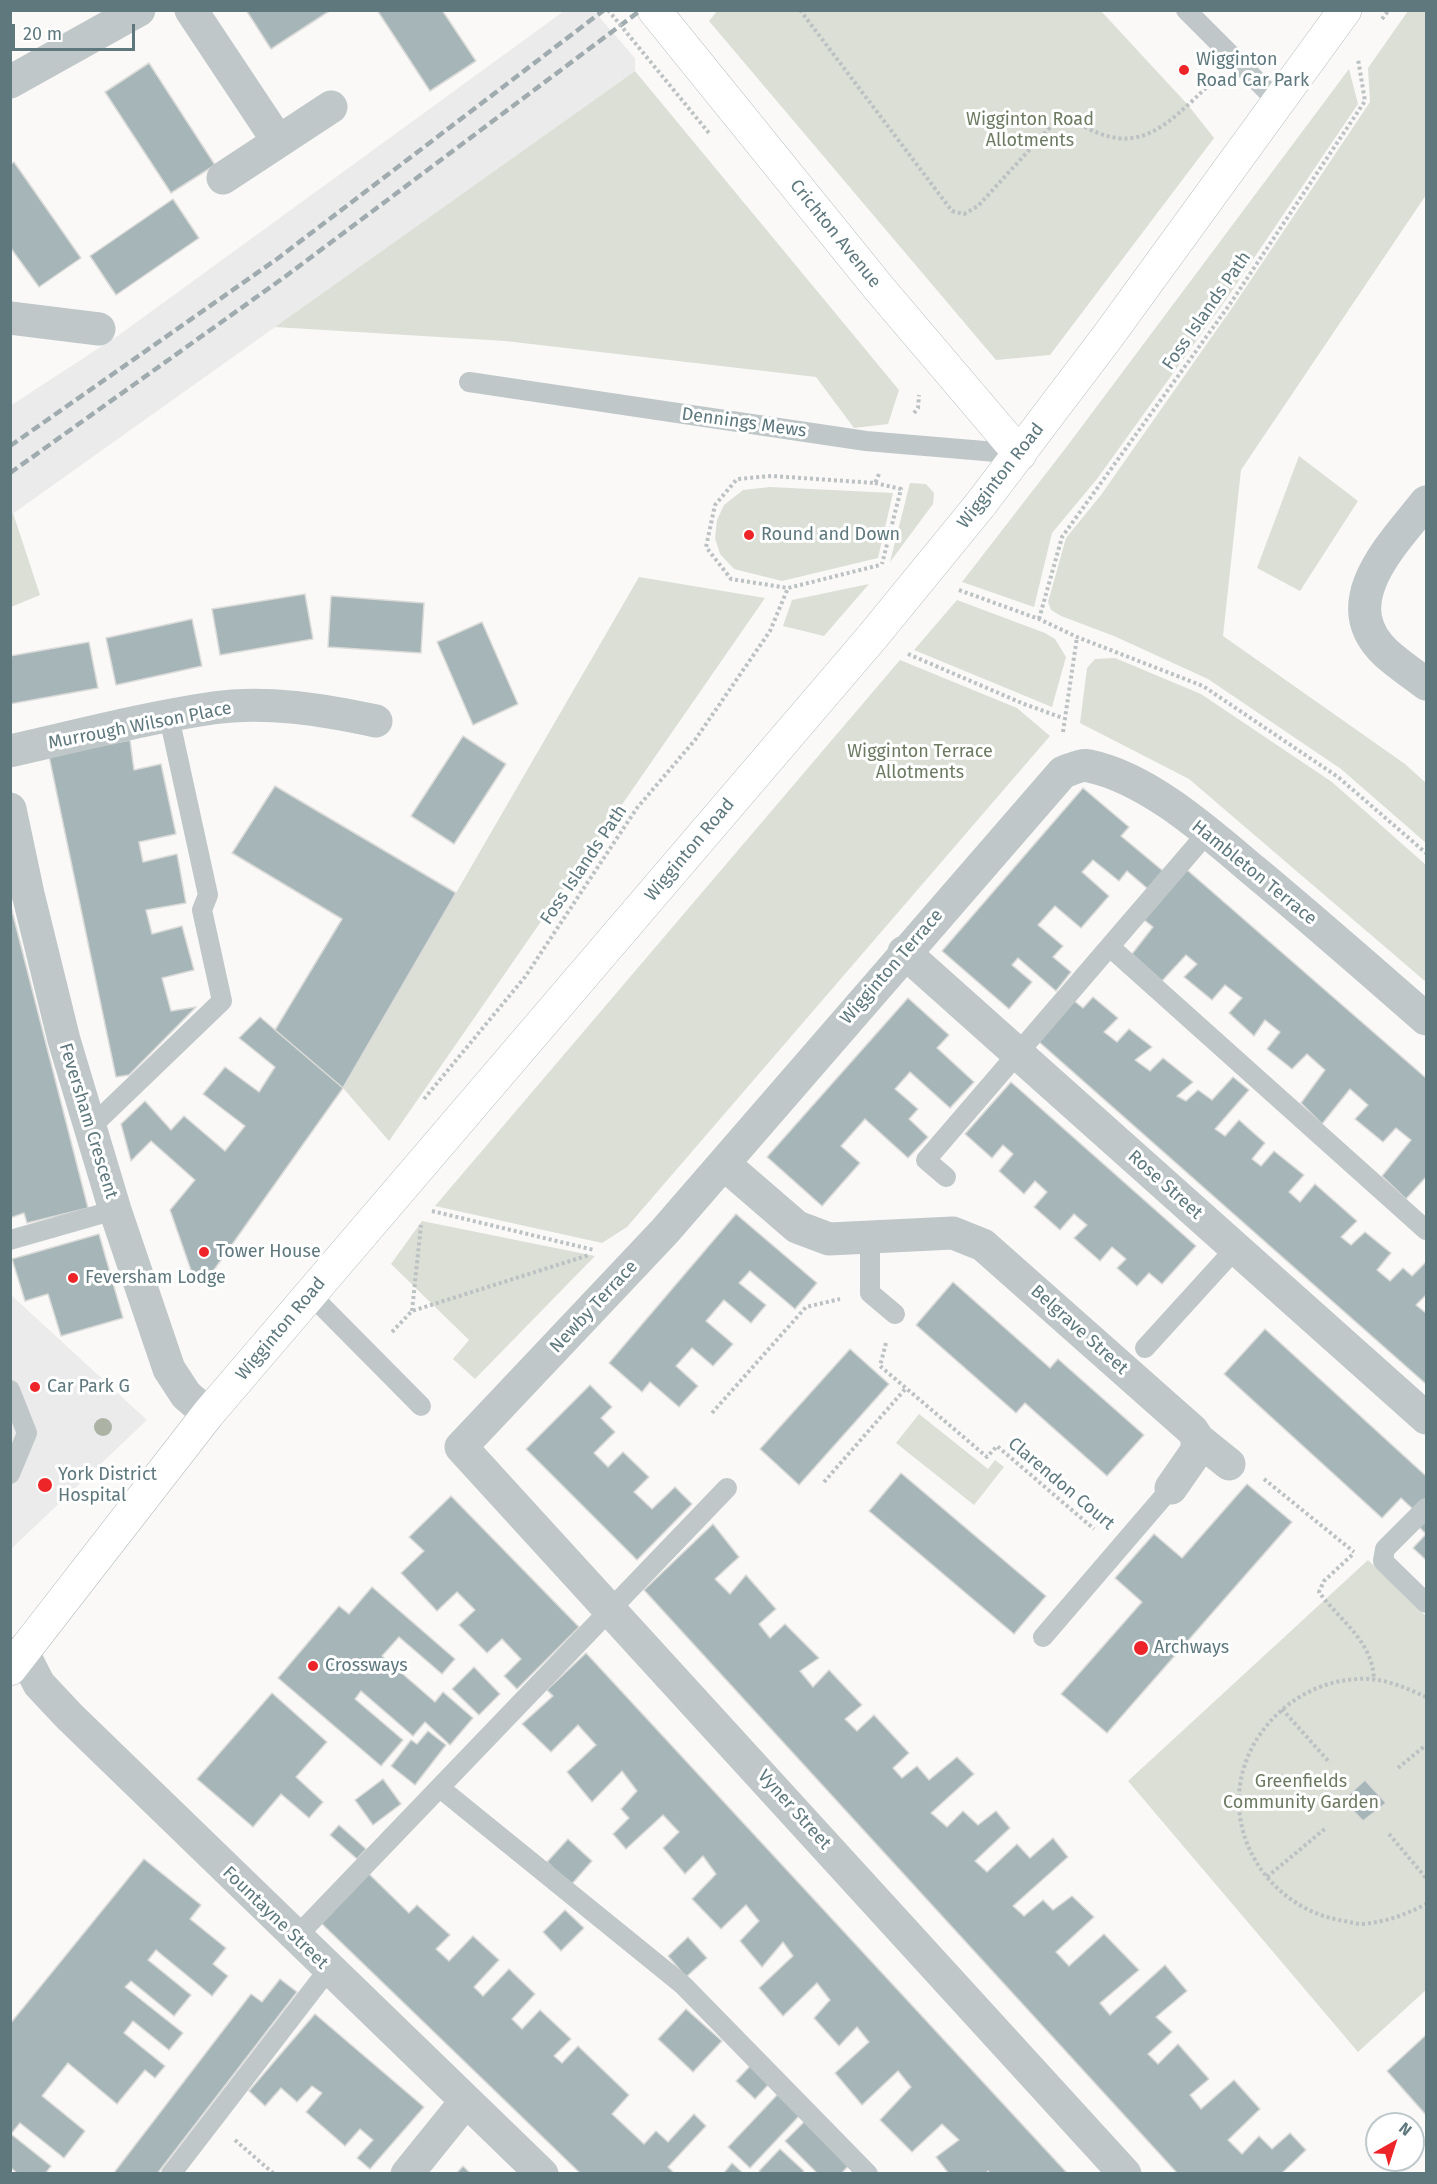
<!DOCTYPE html>
<html>
<head>
<meta charset="utf-8">
<style>
  body { margin:0 }
  #map { position:relative; width:1437px; height:2184px; overflow:hidden; background:#faf9f7; font-family:"Fira Sans",sans-serif }
  canvas { display:block }
  .frame { position:absolute; inset:0; border:12px solid #5e787e; pointer-events:none }
  .north { position:absolute; left:1365px; top:2112px; width:60px; height:60px; box-sizing:border-box; background:#fff; border:2px solid #bfc9cb; border-radius:50%; rotate:39deg; font-size:16px; font-weight:700; line-height:24px; text-align:center; color:#5e787e }
  .north::after { content:''; display:block; margin:auto; width:21px; height:27px; background:#ed2428; clip-path:polygon(50% 0,100% 100%,50% 72%,0 100%) }
  .scale { position:absolute; left:12px; top:24px; width:123px; height:27px; box-sizing:border-box; border:3px solid #5e787e; border-top:0; padding-left:8px; font-size:18px; line-height:21px; white-space:nowrap; color:#5e787e; -webkit-text-stroke:4px #fff; paint-order:stroke }
</style>
</head>
<body>
<div id="map">
<canvas width="1437" height="2184"></canvas>
<div class="frame"></div>
<div class="north">N</div>
<div class="scale">20 m</div>
</div>
<script>
const ctx = document.querySelector('canvas').getContext('2d');
ctx.lineJoin = 'round';
function fillPath(path, color) { ctx.fillStyle = color; ctx.fill(path, 'evenodd'); }
function stroke(path, color, width, dash) { ctx.strokeStyle = color; ctx.lineWidth = width; ctx.lineCap = dash ? 'butt' : 'round'; ctx.setLineDash(dash || []); ctx.stroke(path); }
function write(font, color, halo, rows, align = 'center') {
  ctx.font = font + ' "Fira Sans",sans-serif'; ctx.lineWidth = 6; ctx.setLineDash([]); ctx.textBaseline = 'middle'; ctx.strokeStyle = halo; ctx.fillStyle = color; for (const [text, x, y, turn = 0] of rows) {
    ctx.save(); ctx.translate(x, y); ctx.rotate((+turn || 0) * Math.PI / 180); ctx.textAlign = isNaN(turn) ? turn : align; if (halo) ctx.strokeText(text, 0, 0); ctx.fillText(text, 0, 0); ctx.restore();
  }
}
fillPath(new Path2D(`
  M564,11H594L635,58V71L11,515L10,406L119,335Z
  M10,1294L147,1420L11,1549H10Z`), '#eaebea');
fillPath(new Path2D(`
  M718,10L1101,11L1188,105L1214,138L1050,355L996,360L709,21Z
  M1408,11H1426V195L1241,470L1223,636L1405,764L1426,783V843L1341,769L1208,679L1114,636L1061,616L1051,610L1048,602L1066,538L1101,495L1234,305L1370,102L1368,68Z
  M1349,69L1358,104L1225,301L1097,479L1052,533L1034,607L962,582L1068,445Z
  M635,71L899,390L888,424L854,428L816,377L505,341L275,327Z
  M1299,456L1358,501L1300,591L1257,568Z
  M910,483L926,484L934,493L933,504L890,562Z
  M770,487L893,493L878,558L782,581L734,569L720,554L715,538L717,520L724,505L743,490Z
  M13,513L40,595L11,607L10,515Z
  M639,577L765,598L389,1141L343,1088Z
  M869,584L824,636L783,626L792,600Z
  M957,600L1045,633L1055,639L1066,657L1052,707L914,650Z
  M1115,658L1201,694L1332,782L1426,865V982L1189,779L1080,723L1087,668L1095,659Z
  M900,660L1017,708L1050,736L627,1227L602,1243L435,1206Z
  M422,1221L595,1256L475,1379L453,1359L469,1340L391,1264Z
  M919,1414L988,1469L995,1460L1004,1467L974,1505L896,1443Z
  M1368,1560L1426,1616V1990L1358,2052L1128,1781Z`), '#dbdfd6');
const building = new Path2D(`
  M246,10H331L271,49Z
  M377,10H442L476,61L430,91Z
  M149,63L215,165L171,193L105,92Z
  M14,162L81,258L39,287L10,247V165Z
  M173,199L199,238L116,295L90,256Z
  M305,594L313,639L220,655L212,609Z
  M331,596L424,603L421,653L328,647Z
  M192,619L202,666L116,685L106,638Z
  M482,622L518,704L473,725L437,642Z
  M89,642L98,688L10,704V656Z
  M463,736L506,764L454,844L411,816Z
  M130,740L134,770L161,764L176,834L139,842L143,862L177,854L186,903L146,910L152,934L182,926L194,970L162,978L171,1011L196,1007L129,1075L116,1077L49,756Z
  M275,786L456,893L343,1088L275,1030L342,919L232,853Z
  M1083,788L1129,827L1121,836L1163,871L1148,889L1127,871L1119,881L1093,860L1082,872L1109,896L1081,928L1055,906L1038,925L1063,946L1053,957L1071,972L1056,991L1018,958L1012,965L1032,982L1009,1009L942,951Z
  M1186,869L1426,1078V1177L1406,1199L1382,1176L1411,1140L1396,1128L1383,1142L1355,1119L1368,1105L1350,1089L1322,1124L1301,1103L1325,1070L1307,1054L1292,1069L1267,1049L1280,1032L1265,1020L1254,1036L1229,1013L1242,998L1225,985L1212,1000L1184,977L1197,964L1186,955L1162,981L1132,954L1153,927L1143,919Z
  M10,903L88,1208L27,1223L24,1213L10,1218Z
  M1093,997L1118,1018L1104,1032L1117,1042L1129,1029L1152,1047L1135,1060L1150,1071L1163,1058L1193,1082L1177,1096L1186,1101L1198,1090L1212,1100L1233,1077L1249,1090L1215,1129L1225,1136L1239,1120L1265,1143L1252,1159L1261,1166L1274,1151L1304,1175L1289,1192L1300,1202L1315,1184L1357,1221L1341,1237L1351,1245L1365,1232L1391,1253L1377,1270L1390,1281L1403,1268L1412,1276L1426,1262V1295L1416,1305L1426,1313V1384L1038,1041L1073,1000L1083,1008Z
  M908,998L949,1035L937,1048L974,1082L950,1108L910,1072L895,1089L918,1109L909,1119L928,1137L908,1158L865,1119L841,1146L860,1163L822,1206L767,1157Z
  M260,1017L343,1088L209,1277L193,1276L170,1210L195,1180L151,1141L131,1161L121,1124L145,1101L171,1130L184,1116L225,1151L245,1126L203,1094L225,1067L259,1092L275,1067L239,1038Z
  M1011,1082L1196,1246L1162,1284L1149,1273L1137,1286L1117,1268L1126,1259L1112,1247L1100,1261L1074,1238L1087,1225L1074,1214L1060,1230L1034,1207L1047,1192L1035,1181L1024,1194L999,1171L1013,1154L1003,1145L992,1158L965,1134Z
  M736,1214L817,1283L795,1309L750,1271L739,1283L766,1305L751,1323L724,1300L706,1321L733,1344L713,1366L692,1348L676,1366L698,1386L679,1407L650,1382L642,1392L609,1363Z
  M99,1234L123,1318L61,1336L48,1294L25,1301L12,1259Z
  M953,1282L1050,1368L1058,1359L1144,1435L1107,1476L1025,1403L1016,1413L916,1325Z
  M1265,1329L1426,1476V1498L1415,1511L1401,1498L1382,1518L1224,1374Z
  M850,1349L889,1384L799,1485L760,1449Z
  M590,1385L612,1407L601,1418L615,1432L594,1453L608,1467L623,1452L649,1477L634,1492L652,1509L675,1487L692,1504L637,1560L526,1449Z
  M901,1473L1046,1596L1014,1634L869,1511Z
  M1247,1484L1292,1522L1107,1733L1061,1694L1142,1602L1115,1578L1154,1534L1182,1558Z
  M451,1496L579,1627L517,1689L504,1676L521,1659L502,1639L487,1653L459,1625L475,1610L457,1592L437,1611L401,1573L424,1551L409,1537Z
  M1426,1521V1560L1413,1548L1426,1534L1419,1527Z
  M713,1524L739,1557L715,1579L730,1594L746,1575L776,1609L759,1624L770,1638L785,1624L819,1658L800,1671L813,1687L829,1670L862,1705L845,1719L857,1731L874,1715L909,1753L893,1768L902,1778L917,1766L929,1780L957,1757L974,1774L931,1813L947,1827L963,1811L978,1825L996,1811L1010,1828L975,1861L987,1872L1017,1844L1030,1858L1053,1838L1068,1857L1013,1906L1024,1916L1043,1900L1053,1910L1072,1896L1094,1917L1056,1952L1069,1966L1104,1934L1139,1970L1100,2003L1110,2015L1165,1965L1187,1991L1156,2017L1172,2032L1148,2054L1158,2064L1178,2044L1209,2079L1190,2095L1201,2109L1234,2080L1260,2109L1228,2140L1242,2154L1259,2136L1272,2149L1290,2133L1306,2150L1281,2174H1178L644,1590Z
  M372,1587L455,1659L442,1674L399,1637L382,1656L435,1702L443,1692L473,1718L450,1745L425,1722L413,1736L361,1691L355,1699L403,1740L381,1766L278,1678L339,1606L349,1614Z
  M586,1653L1068,2174H990L988,2171L985,2174H949L936,2157L959,2140L942,2124L912,2152L880,2120L911,2087L898,2071L862,2105L835,2073L869,2042L857,2027L839,2046L814,2018L830,2000L817,1983L783,2016L759,1988L793,1956L783,1942L762,1967L740,1941L759,1921L746,1905L721,1929L692,1899L716,1874L703,1856L685,1874L663,1848L679,1832L663,1815L626,1849L613,1834L629,1818L621,1809L637,1791L622,1771L592,1802L567,1772L596,1745L578,1725L551,1752L522,1724L553,1696L547,1690Z
  M474,1667L500,1694L479,1715L452,1689Z
  M272,1693L327,1742L296,1777L323,1802L309,1818L281,1794L253,1827L197,1779Z
  M428,1731L446,1745L415,1785L391,1766L411,1740L417,1744Z
  M383,1779L401,1804L373,1825L355,1800Z
  M1365,1780L1386,1803L1363,1821L1343,1800Z
  M339,1825L366,1849L357,1859L330,1835Z
  M568,1839L592,1861L571,1885L547,1862Z
  M144,1859L201,1905L190,1919L226,1948L213,1964L228,1976L212,1996L156,1950L148,1960L191,1995L174,2016L131,1981L125,1987L183,2033L169,2050L133,2021L124,2033L165,2066L155,2078L145,2070L117,2104L68,2063L42,2096L85,2131L64,2158L20,2123L11,2134L51,2166L45,2174H18L10,2167V2024Z
  M368,1873L409,1913L417,1905L450,1935L436,1949L449,1961L473,1936L499,1960L474,1987L483,1996L509,1969L535,1994L512,2019L522,2029L540,2010L571,2039L554,2056L562,2063L578,2046L629,2095L612,2114L644,2144L656,2131L668,2142L694,2114L706,2126L668,2167L675,2174H581L320,1922Z
  M565,1910L584,1928L561,1951L543,1932Z
  M688,1937L707,1958L686,1977L668,1956Z
  M280,1979L297,1992L157,2174H113L251,1994L262,2002Z
  M686,2009L722,2041L693,2072L658,2039Z
  M315,2014L424,2107L370,2169L357,2158L373,2140L360,2129L345,2146L306,2112L322,2093L312,2086L297,2102L281,2088L265,2106L249,2091Z
  M1426,2035V2115L1387,2071Z
  M752,2064L771,2082L755,2099L736,2081Z
  M778,2094L801,2114L750,2168L728,2147Z
  M805,2121L849,2165L841,2174H818L785,2141Z
  M780,2149L804,2171L801,2174H762L759,2171Z
  M732,2163L744,2174H723Z
  M463,2166L471,2174H456Z`);
fillPath(building, '#a6b5b7');
stroke(building, '#dbdbd9', 1.5);
const secondary = new Path2D(`
  M654,10L878,287L1020,454
  M980,505L1108,336L1345,10
  M10,1669L208,1414L873,636`);
stroke(secondary, '#b2bcbe', 34);
stroke(new Path2D(`
  M800,10L952,211L964,214L978,206L1063,113C1134,164 1161,131 1214,80
  M1382,19L1389,10
  M914,413L918,408L919,395
  M879,474L875,483L772,476L737,479L715,505L706,547L731,579L788,588L880,565
  M875,483L901,489L882,564
  M959,590L1039,619L1077,637L1203,686L1338,777L1426,853
  M1039,619L1062,537L1230,304L1365,101L1358,59
  M908,654L1024,704L1063,718
  M1063,732L1077,637
  M424,1099L525,977L637,808L695,740L770,631L788,588
  M432,1211L594,1250
  M412,1311L421,1225
  M392,1332L412,1311L589,1255
  M886,1343L880,1366L987,1457L997,1446L1094,1529
  M712,1413L806,1307L840,1299
  M1264,1479L1354,1552
  M824,1482L906,1388
  M1352,1555L1324,1581L1319,1592C1340,1621 1373,1641 1374,1680
  M1426,1697C1404,1687 1382,1677 1357,1679C1296,1682 1241,1734 1239,1797C1237,1857 1282,1909 1339,1920C1347,1921 1354,1924 1362,1924C1386,1922 1405,1915 1426,1904
  M1282,1709L1330,1763
  M1398,1768L1426,1745
  M1389,1834L1426,1878
  M1267,1877L1327,1827
  M235,2140L274,2174`), '#bcc1c3', 4, [3, 3]);
stroke(new Path2D(`
  M1186,10L1278,102
  M469,382L866,441L1020,454
  M1110,947L1426,1230
  M92,1126L222,1001L202,910L208,895L169,717
  M946,1177L926,1160L1208,832
  M870,1239V1293L895,1314
  M10,1240L115,1210
  M310,1294L421,1406
  M1145,1348L1236,1248
  M10,1390L27,1433L10,1474
  M1426,1508L1385,1549L1383,1561L1426,1603
  M1043,1637L1171,1488
  M440,1788L683,1985L868,2174
  M296,1937L727,1488
  M171,2174L328,1970`), '#c0c7c9', 20);
stroke(new Path2D(`
  M191,10L278,141
  M10,82L139,10
  M223,178L331,107
  M10,318L99,329
  M1426,502C1394,543 1332,602 1386,653C1398,664 1413,674 1426,684
  M10,751C77,736 145,718 213,708C266,700 324,710 376,721
  M10,809L28,894L64,1040L115,1210L169,1369L186,1395L208,1414
  M904,952L1426,1418
  M724,1164L797,1227L829,1239L953,1233L983,1245L1192,1430L1198,1439L1196,1452L1171,1488
  M1198,1439L1229,1464
  M22,1651L39,1684L69,1716L542,2174
  M407,2174L466,2101
  M1125,2174L461,1447L665,1231L1063,772C1070,770 1081,764 1089,766C1148,778 1209,833 1253,870C1312,919 1369,969 1426,1019`), '#c0c7c9', 33);
stroke(secondary, '#fff', 33);
stroke(new Path2D(`
  M10,446L277,259L604,10
  M10,473L286,276L641,10`), '#9fabae', 4.5, [9, 4.5]);
const secondaryBridge = new Path2D(`
  M873,636L980,505`);
stroke(secondaryBridge, '#b2bcbe', 34, []);
stroke(new Path2D(`
  M608,10L709,133`), '#bcc1c3', 4, [3, 3]);
stroke(secondaryBridge, '#fff', 33);
ctx.fillStyle = '#acb3a5';
for (const [x, y] of [
  [103,1427]
]) { ctx.beginPath(); ctx.arc(x, y, 9, 0, 2 * Math.PI); ctx.fill(); }
for (const [x, y, r, color] of [
  [1184,70,6,"#ed2428"],
  [749,535,6,"#ed2428"],
  [204,1252,6,"#ed2428"],
  [73,1278,6,"#ed2428"],
  [35,1387,6,"#ed2428"],
  [45,1485,8,"#ed2428"],
  [1141,1648,8,"#ed2428"],
  [313,1666,6,"#ed2428"]
]) { const dot = new Path2D(); dot.arc(x, y, r, 0, 2 * Math.PI); ctx.fillStyle = color; ctx.fill(dot); stroke(dot, '#fff', 2); }
write('18px', '#5e787e', '#fff', [
  ["Wigginton",1196,60],
  ["Road Car Park",1196,81],
  ["Round and Down",761,535],
  ["Tower House",216,1252],
  ["Feversham Lodge",85,1278],
  ["Car Park G",47,1387],
  ["York District",58,1475],
  ["Hospital",58,1496],
  ["Archways",1154,1648],
  ["Crossways",325,1666]
], 'left');
write('18px', '#6d7a62', '#fff', [
  ["Wigginton Road",1030,120],
  ["Allotments",1030,141],
  ["Wigginton Terrace",920,752],
  ["Allotments",920,773],
  ["Greenfields",1301,1782],
  ["Community Garden",1301,1803]
]);
write('18px', '#5e787e', '#fff', [
  ["Crichton Avenue",835,234,51],
  ["Foss Islands Path",1207,311,-55],
  ["Dennings Mews",744,423,8],
  ["Wigginton Road",1001,476,-52],
  ["Murrough Wilson Place",140,726,-11],
  ["Wigginton Road",690,850,-50],
  ["Foss Islands Path",584,865,-56],
  ["Hambleton Terrace",1254,873,39],
  ["Wigginton Terrace",892,967,-49],
  ["Feversham Crescent",88,1121,73],
  ["Rose Street",1165,1185,42],
  ["Newby Terrace",594,1307,-47],
  ["Wigginton Road",281,1329,-50],
  ["Belgrave Street",1079,1330,42],
  ["Clarendon Court",1061,1484,40],
  ["Vyner Street",794,1810,48],
  ["Fountayne Street",275,1918,44]
]);
</script>
</body>
</html>
